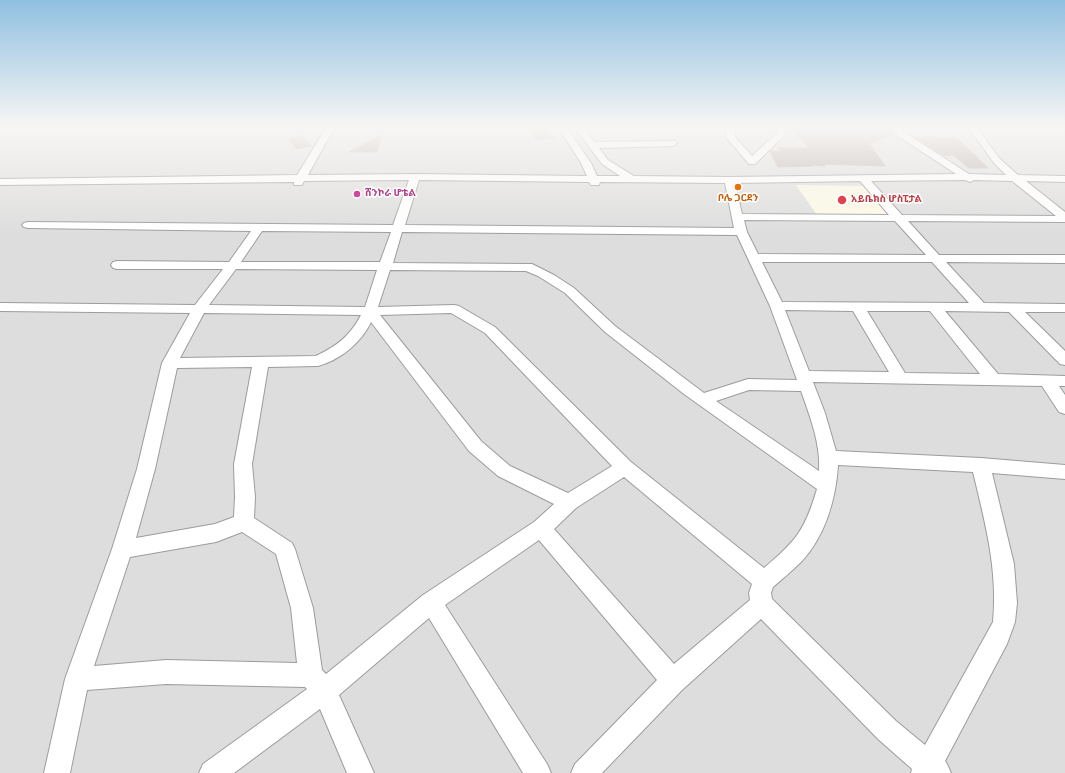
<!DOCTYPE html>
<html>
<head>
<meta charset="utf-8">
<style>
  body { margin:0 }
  canvas { display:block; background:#efebe7 }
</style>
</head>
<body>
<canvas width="1065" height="773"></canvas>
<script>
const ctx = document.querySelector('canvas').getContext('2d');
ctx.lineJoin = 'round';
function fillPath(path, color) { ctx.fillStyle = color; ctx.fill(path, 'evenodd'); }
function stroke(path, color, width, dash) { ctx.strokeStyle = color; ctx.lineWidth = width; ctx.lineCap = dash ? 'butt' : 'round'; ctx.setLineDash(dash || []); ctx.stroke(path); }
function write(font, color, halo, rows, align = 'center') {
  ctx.font = font + ' "Titillium Web","Noto Sans Ethiopic",sans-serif'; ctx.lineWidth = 3; ctx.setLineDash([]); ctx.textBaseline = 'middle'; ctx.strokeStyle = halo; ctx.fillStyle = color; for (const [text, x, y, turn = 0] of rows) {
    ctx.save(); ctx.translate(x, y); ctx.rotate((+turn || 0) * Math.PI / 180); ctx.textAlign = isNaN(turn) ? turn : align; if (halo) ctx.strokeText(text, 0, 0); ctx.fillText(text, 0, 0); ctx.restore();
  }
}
fillPath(new Path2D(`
  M0,128H1065V773H0Z`), '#ddd');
fillPath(new Path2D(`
  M796,185L864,186L891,216L817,215Z`), '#fbf9e4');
const building = new Path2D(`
  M528,128H546L554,138L537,140Z
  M790,128H891L895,135L869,143L885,166L824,164L825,166L813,165V166L778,167L770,152V151H781L778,148H809Z
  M301,135L312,146L297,149L289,140Z
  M382,135L377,152H349Z
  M913,136L957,138L988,168H969L953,155L945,156Z`);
fillPath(building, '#b8b0ad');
stroke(building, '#bfb2ab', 1);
const minor = new Path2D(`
  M326,128H334L308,175L415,174L587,176L581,163L559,128H567L591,163L597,176H620L602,164L575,128H583L595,142L675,141L677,143L675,145L672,146L599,148L608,160L634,176L729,177L956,174L898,136L892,128H900L904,132L969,174L1006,175L994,163L969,128H977L1000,159L1018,175L1065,176V182L1026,181L1065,212V222L908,221L939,255H1065V263L946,262L984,303L1065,304V312H1025L1065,351V365L1060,364L1009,312L945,311L998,374L1065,376V386H1059L1065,395V414L1059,412L1042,386L813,382L825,413L836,451L981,458L1065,465V479L992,473L1014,564L1017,603L1015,622L1007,644L945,761L947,764L951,773H911L912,769L878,739L761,619L682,690L602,773H571L575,764L657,680L539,540L445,605L547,764L551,773H523L429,618L339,695L374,773H347L320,709L234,773H199L203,764L307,689L305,687L166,684L87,690L70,773H44L65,679L112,549L137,469L162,363L190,313L0,311V303L195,305L223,269H117L113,268L111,265L113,262L117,261L229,262L251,231L28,228L24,227L22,225L24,223L28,222L393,225L409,180L304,181L302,185H294V182L0,185V179L297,175ZM419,180L589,182L591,185H599L600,182L725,183L734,228L405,225ZM965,180L970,182L974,180L1012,181L1056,216L902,215L871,181ZM860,181L889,215L742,214L735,183ZM744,220L895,221L926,255L758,254L747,232ZM262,231L391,232L380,262H241ZM402,232L737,235L770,306L797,380L748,379L704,393L615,326L574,288L554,275L532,264L393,263ZM762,262H932L969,303L782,302ZM236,269L377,270L365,307L209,305ZM390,270L526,271L538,276L565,293L605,332L684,394L817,489C805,530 796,541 764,568L631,462L495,327L459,306L454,305L378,307ZM785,310L853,311L889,372L809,371ZM867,311H930L980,374L905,373ZM204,313L361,315C350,336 337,346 316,356L180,358ZM451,313L485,333L612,466L568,493L510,466L481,441L380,315ZM371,322L469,451L498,476L554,504L534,522L423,595L326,674L322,670L313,608L295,549L292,543L254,518L255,497L252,464L268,367L318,366C340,360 361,343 371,322ZM252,367L234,464L235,497L234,517L215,524L136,538L155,469L177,368ZM749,390L801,391C810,416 821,445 819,471L716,401ZM838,465L973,472C985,522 998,570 993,622L925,745L896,721L772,599L771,593L773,587C782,579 792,571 801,562C825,537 836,499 838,465ZM624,477L752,584L749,593L750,600L674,664L554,529L576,508ZM242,532L276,554L291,608L297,663L166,660L94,666L130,557L216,542Z
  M727,128H735V137L752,156L777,133V128H785L786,134L755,164H749L726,137Z`);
stroke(minor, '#9c9c9c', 2);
fillPath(minor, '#fff');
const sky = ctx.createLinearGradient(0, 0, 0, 236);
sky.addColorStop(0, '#90c0e1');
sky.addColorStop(0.54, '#f8f6f4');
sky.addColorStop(1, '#f8f6f400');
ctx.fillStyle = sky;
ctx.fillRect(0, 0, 1065, 236);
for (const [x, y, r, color] of [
  [738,187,4,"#e8710a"],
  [357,194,4,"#d1479c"],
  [842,200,5,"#e0444e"]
]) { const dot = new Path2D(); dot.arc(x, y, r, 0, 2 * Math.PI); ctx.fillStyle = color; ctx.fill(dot); stroke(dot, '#fff', 1.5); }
write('bold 10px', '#b23c85', '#fff', [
  ["ሸንኮራ ሆቴል",365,194]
], 'left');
write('bold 10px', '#c56008', '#fff', [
  ["ቦሌ ጋርደን",738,199]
]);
write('bold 10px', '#be3a42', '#fff', [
  ["አይቤክስ ሆስፒታል",851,200]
], 'left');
</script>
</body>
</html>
